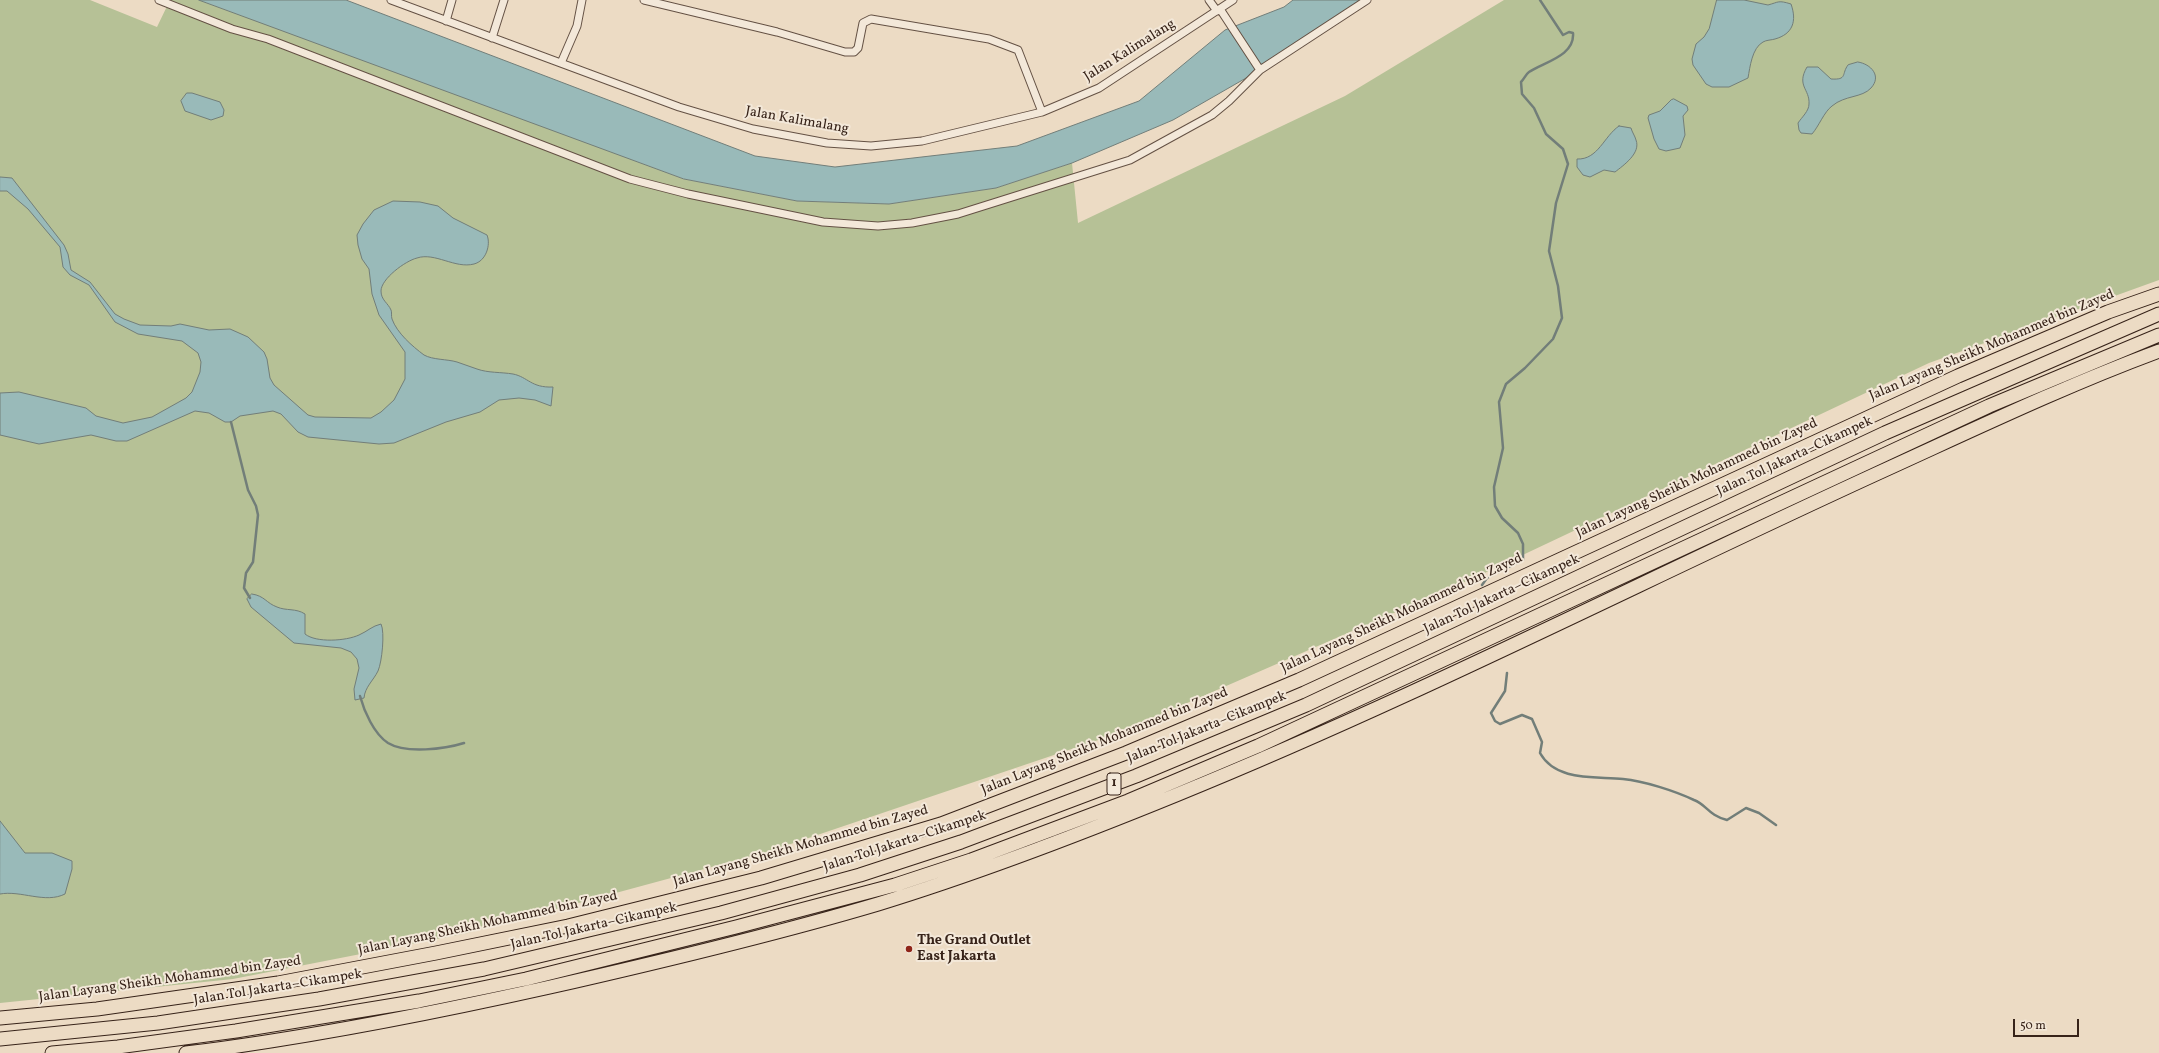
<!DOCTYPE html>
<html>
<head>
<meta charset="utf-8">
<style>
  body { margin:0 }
  #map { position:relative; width:2159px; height:1053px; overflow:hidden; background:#ecdbc4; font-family:Vollkorn,serif }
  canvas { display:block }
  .scale { position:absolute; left:2013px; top:1019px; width:66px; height:18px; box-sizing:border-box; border:2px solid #372319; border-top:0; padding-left:5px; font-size:12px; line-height:14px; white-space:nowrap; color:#372319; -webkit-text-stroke:3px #f3e8d9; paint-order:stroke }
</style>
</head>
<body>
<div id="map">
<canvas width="2159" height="1053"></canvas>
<div class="scale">50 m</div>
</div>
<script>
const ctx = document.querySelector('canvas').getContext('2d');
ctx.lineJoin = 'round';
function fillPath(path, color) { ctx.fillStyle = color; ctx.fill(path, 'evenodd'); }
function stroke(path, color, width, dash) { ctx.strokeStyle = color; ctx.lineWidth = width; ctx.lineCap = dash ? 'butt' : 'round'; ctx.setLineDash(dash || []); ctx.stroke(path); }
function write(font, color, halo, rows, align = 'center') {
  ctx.font = font + ' Vollkorn,serif'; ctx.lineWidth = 4; ctx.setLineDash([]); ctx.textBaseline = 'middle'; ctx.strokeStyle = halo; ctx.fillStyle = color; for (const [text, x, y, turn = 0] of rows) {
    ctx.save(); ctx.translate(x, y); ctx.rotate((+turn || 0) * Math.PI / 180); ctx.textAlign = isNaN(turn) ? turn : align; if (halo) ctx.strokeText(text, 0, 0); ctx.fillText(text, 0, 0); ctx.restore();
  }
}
fillPath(new Path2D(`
  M0,0H90L157,27L170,0H199L401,72L684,179L797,201L889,204L996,188L1072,163L1078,223L1345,96L1504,0H2159V280L1929,363L1474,578L1116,734L767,852L468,933L233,979L0,1003Z`), '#b6c196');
const water = new Path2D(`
  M199,0H346L755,156L835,167L1017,146L1139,101L1225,30L1284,7L1293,0H1367L1260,70L1173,120L1072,163L996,188L889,204L797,201L684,179Z
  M1717,0H1744L1768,5C1779,2 1778,0 1791,4C1797,21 1793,34 1775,39C1772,40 1766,40 1763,42C1752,48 1750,67 1748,78L1729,87H1712L1706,84L1693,65L1692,59L1696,44L1704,37L1709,29Z
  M1858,62C1871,64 1882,76 1871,88C1862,98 1845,95 1832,106C1824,112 1819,126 1812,134L1801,133L1799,130L1798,123C1802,117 1809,111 1809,104C1810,89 1796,86 1807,67H1818L1831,79C1848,80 1841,74 1848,65Z
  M187,93H192L220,102L224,110L223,116L211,120L185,111L181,101Z
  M1674,99L1687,106L1688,110L1683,116L1685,135L1680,148L1666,151L1659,149L1654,139L1648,118L1649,115L1660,111L1671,100Z
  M1619,126L1631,128C1632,132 1635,136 1636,140C1641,153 1624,165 1615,172L1604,170L1590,177L1583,175L1577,167V159C1598,160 1604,136 1619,126Z
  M0,177L12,178L64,245L68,254L71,270L90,282L115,314L124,319L140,325L171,326L180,324L209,330L230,329L248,337L264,352L267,359L270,378L274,385L308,415L315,417L371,418L381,412L394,400L405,379V352L379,315L372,294L369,269L362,259L358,245L357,235L363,224L374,210L393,201L420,202L438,206L453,218L487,235C491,245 486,261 474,264C455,269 435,252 417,258C405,261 381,279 381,291C381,300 388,303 391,310C392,312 391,316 392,319C397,333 412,346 424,355C433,360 447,359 457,362C464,364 470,367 477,369C488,373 501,372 513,374C528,377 531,388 553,387L551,406L535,400L519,398L499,400L480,412L446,422L394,443L379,444L308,437L298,432L281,414L273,411L240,416L231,422H225L209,413L195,411L127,441H116L91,435L39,444L0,435V393L19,392L86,408L96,416L123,423L152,417L186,398L192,392L200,372L201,362L198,353L182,341L138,334L115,322L89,285L70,275L63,267L60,247L28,209L7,191H0Z
  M252,594C265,596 266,603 277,607C286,611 296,608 305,614V634C316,643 346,641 359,635C368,631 372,626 381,624C385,632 382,662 378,671C373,681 365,687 364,698L355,700L354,689L359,668L357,659L351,652L341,648L294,643L251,607L247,599Z
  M0,821L25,853H52L72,861V869L65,894C45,904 21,890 0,894Z`);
fillPath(water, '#99bab9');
stroke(water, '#727e79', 1);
stroke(new Path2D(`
  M231,422L248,490L256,506L258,515L253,562L246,573L244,588L250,598
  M1482,585L1487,578L1523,560V544L1518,533L1502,518L1495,506L1494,487L1503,448L1499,402L1506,384L1525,368L1553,339L1562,318L1558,286L1549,251L1556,203L1568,164L1563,149L1546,134L1534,108L1522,94L1521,82C1524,79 1526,74 1529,72C1544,62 1575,56 1573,33L1569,32L1563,35L1540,0
  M1507,673L1505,691L1491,713L1495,721L1500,724L1522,715L1532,719L1542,742L1540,753C1556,782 1596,776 1623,779C1644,781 1675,791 1694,800C1707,805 1708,815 1727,820L1746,808L1759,813L1776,825
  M360,696C364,711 374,734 388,743C406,754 445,749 464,743`), '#727e79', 2.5);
const minor = new Path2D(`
  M159,0L232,29L268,39L325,61L630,179L688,194L823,222L878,226L912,223L958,214L1130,160L1212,115L1229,101L1260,70L1367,0
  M391,0L679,107L753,129L827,143L871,146L922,141L1042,112L1099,88L1233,0
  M644,0L777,32L845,52H854L858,48L863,23L871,19L989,39L1018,50L1042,112
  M1209,0L1217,11
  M1220,9L1260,70
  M446,21L452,0
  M492,38L504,0
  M561,63L577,26L582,0`);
const motorway = new Path2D(`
  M0,1018L97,1009L278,983L436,953L568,926L761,878L941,824L1126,753L1299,680L1958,376L2108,312L2159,294
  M0,1039L158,1023L319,999L484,969L721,913L860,875L961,842L1136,776L1306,705L1885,433L2159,314
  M52,1053L118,1047L236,1031L419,1001L526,979L736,927L895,885L971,860L1128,801L1258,746L1989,406L2159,335
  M186,1053C308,1038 429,1014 550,987C660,962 770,936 878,904C979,873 1078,835 1176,795C1417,697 1650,577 1887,469C1977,428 2067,385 2159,351`);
stroke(minor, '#645144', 9);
stroke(motorway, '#372319', 15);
stroke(minor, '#f3e8d9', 7);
stroke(motorway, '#ecdbc4', 13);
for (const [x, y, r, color] of [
  [909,949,4,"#8f2418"]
]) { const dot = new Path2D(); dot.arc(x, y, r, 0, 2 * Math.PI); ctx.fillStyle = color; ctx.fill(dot); stroke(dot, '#f3e8d9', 1.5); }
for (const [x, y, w] of [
  [1114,784,14]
]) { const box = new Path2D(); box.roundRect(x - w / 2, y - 11, w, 22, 3); ctx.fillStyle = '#f3e8d9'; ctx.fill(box); stroke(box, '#372319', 1); }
write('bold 13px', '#372319', null, [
  ["1",1114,784]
]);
write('14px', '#372319', '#f3e8d9', [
  ["Jalan Kalimalang",1130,51,-32],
  ["Jalan Kalimalang",797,121,10],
  ["Jalan Layang Sheikh Mohammed bin Zayed",1992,346,-23],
  ["Jalan Tol Jakarta–Cikampek",1795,457,-25],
  ["Jalan Layang Sheikh Mohammed bin Zayed",1697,479,-25],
  ["Jalan Tol Jakarta–Cikampek",1502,595,-25],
  ["Jalan Layang Sheikh Mohammed bin Zayed",1402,614,-25],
  ["Jalan Tol Jakarta–Cikampek",1207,728,-22],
  ["Jalan Layang Sheikh Mohammed bin Zayed",1105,742,-22],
  ["Jalan Tol Jakarta–Cikampek",905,842,-18],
  ["Jalan Layang Sheikh Mohammed bin Zayed",801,847,-16],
  ["Jalan Layang Sheikh Mohammed bin Zayed",488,924,-12],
  ["Jalan Tol Jakarta–Cikampek",594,927,-13],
  ["Jalan Layang Sheikh Mohammed bin Zayed",170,980,-8],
  ["Jalan Tol Jakarta–Cikampek",278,988,-9]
]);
write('bold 14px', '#372319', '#f3e8d9', [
  ["The Grand Outlet",917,941],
  ["East Jakarta",917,957]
], 'left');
</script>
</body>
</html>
